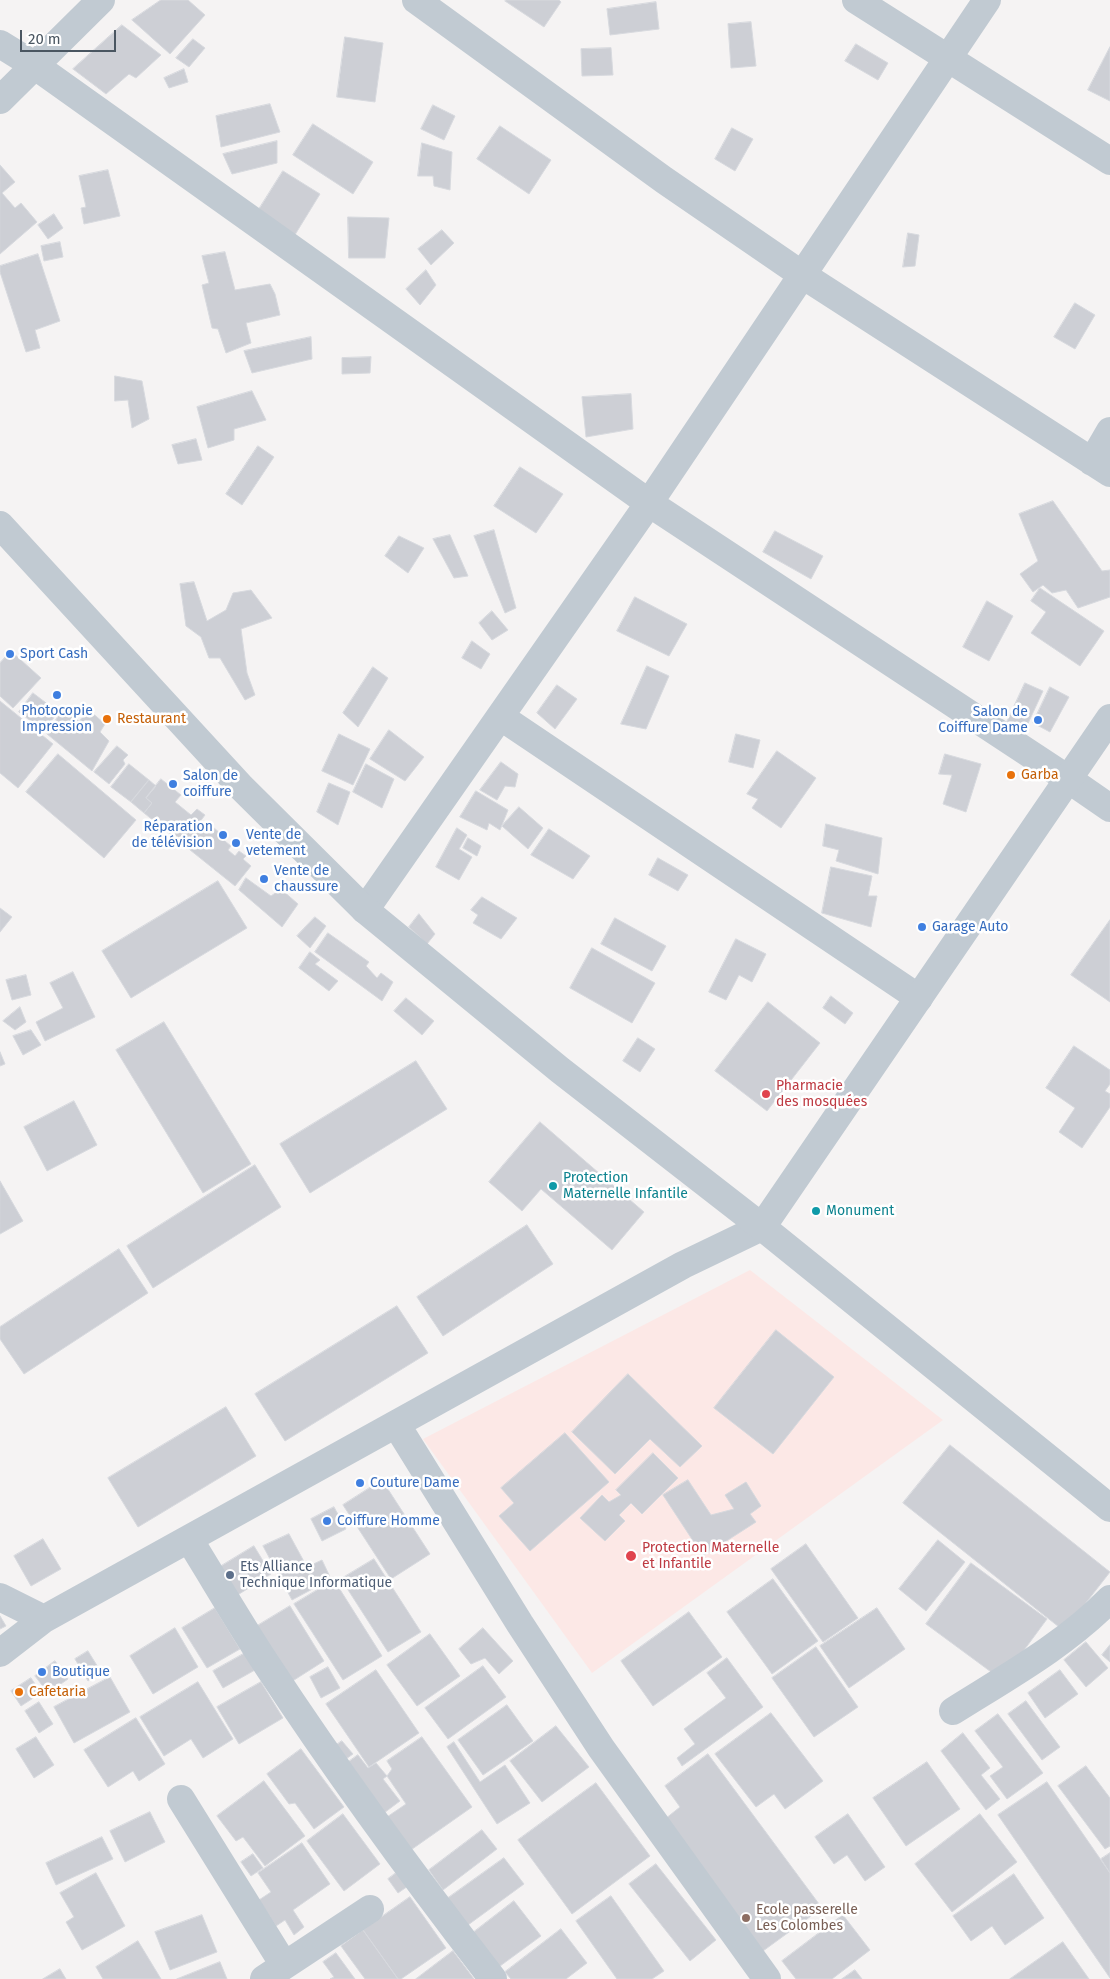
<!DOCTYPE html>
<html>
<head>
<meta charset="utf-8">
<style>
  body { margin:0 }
  #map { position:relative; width:1110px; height:1979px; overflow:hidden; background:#f5f3f3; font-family:"Fira Sans",sans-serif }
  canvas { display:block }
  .scale { position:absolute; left:20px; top:30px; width:96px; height:22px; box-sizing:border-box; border:2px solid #4a5661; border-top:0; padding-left:6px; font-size:15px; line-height:18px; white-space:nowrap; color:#4a5661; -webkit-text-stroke:4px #fff; paint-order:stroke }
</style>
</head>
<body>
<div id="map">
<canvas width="1110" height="1979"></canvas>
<div class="scale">20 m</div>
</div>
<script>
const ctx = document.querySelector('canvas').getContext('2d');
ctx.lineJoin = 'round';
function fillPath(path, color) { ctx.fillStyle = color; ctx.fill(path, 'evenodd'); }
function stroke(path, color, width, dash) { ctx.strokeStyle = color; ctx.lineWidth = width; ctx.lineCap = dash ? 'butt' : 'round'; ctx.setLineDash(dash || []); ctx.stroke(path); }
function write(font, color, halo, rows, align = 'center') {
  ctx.font = font + ' "Fira Sans",sans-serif'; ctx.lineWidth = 5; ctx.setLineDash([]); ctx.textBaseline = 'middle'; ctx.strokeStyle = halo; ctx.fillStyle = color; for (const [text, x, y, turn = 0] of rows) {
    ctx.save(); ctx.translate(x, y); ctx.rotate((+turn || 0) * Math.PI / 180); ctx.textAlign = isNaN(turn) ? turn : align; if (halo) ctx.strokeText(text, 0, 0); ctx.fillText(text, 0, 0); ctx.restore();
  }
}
fillPath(new Path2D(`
  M750,1270L943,1420L592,1673L423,1439Z`), '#fce8e6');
const building = new Path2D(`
  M161,0H188L205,15L170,54L132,20Z
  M506,0H559L561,2L544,27L505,1Z
  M656,2L659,29L610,35L607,9Z
  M751,22L756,66L731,68L728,24Z
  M122,25L161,55L136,78L129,74L106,94L73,69Z
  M345,37L383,43L375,102L337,97Z
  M193,39L205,48L189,67L176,58Z
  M856,44L888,63L878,80L845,61Z
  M1110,47V101L1088,90Z
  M611,48L613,75L582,76L581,49Z
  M184,69L188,82L169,88L164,78Z
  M270,104L280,132L221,147L216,116Z
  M433,105L455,116L444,140L421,129Z
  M313,124L373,162L353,194L293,155Z
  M500,126L551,160L529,194L477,159Z
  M732,128L753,139L735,171L715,159Z
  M277,141V163L232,174L223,154Z
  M422,143L452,152L450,190L434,186L433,176H418Z
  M0,165L15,182L2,193L15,208L21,203L37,222L0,254Z
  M108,170L120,216L84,224L81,208L86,207L79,176Z
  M283,171L320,194L293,238L256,214Z
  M54,214L63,228L48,239L38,225Z
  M348,217L389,218L385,258H349Z
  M442,230L454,243L431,265L418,249Z
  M908,233L919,235L915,266L903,267Z
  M60,242L63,257L44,261L41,246Z
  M225,252L235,290L270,284L275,294L280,315L246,323L251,343L226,353L218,329L212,328L202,285L209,283L202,256Z
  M38,254L60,321L35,330L40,348L26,352L0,272V266Z
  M426,270L436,285L420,305L406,289Z
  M1075,303L1095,315L1075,349L1054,337Z
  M311,337L312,359L252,373L244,351Z
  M371,357L370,373L342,374V358Z
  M115,376L142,381L149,419L132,428L128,400L115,401Z
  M252,391L266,420L234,429V440L208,448L197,407Z
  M631,394L633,429L586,437L582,397Z
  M196,439L202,460L178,464L172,445Z
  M258,446L274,457L242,505L226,494Z
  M520,467L563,494L536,533L494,506Z
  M1053,501L1102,571L1110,570V597L1078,608L1066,590L1052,593L1043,585L1033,592L1020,574L1038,561L1019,514Z
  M494,530L516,608L505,613L474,536Z
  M775,531L823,556L811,579L763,552Z
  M450,535L468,576L454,578L433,539Z
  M399,536L424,548L408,573L385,556Z
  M194,582L207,621L226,610L233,593L251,590L272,618L241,629L247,673L255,695L245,700L220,658H209L201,637L186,626L180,584Z
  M1040,588L1104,631L1080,666L1031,633L1046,612L1031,601Z
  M635,597L687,624L669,656L617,631Z
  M987,601L1013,616L989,661L963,647Z
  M492,611L508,630L492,640L479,623Z
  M472,641L490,654L481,669L462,658Z
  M11,651L41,678L13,708L0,696V663Z
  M647,666L669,676L646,729L621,724Z
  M373,667L388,678L358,727L343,713Z
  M1025,683L1043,691L1025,730L1007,722Z
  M557,685L577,699L555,729L537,713Z
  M1050,687L1069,697L1050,732L1033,723Z
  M33,693L58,712L44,731L19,712Z
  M0,701L53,744L18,788L0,773Z
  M63,709L79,721L89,710L105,724L100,732L109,741L92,771L47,734Z
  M389,730L424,757L405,781L370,759Z
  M339,734L370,749L353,785L322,771Z
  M736,734L760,740L753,768L729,762Z
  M117,746L128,755L123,760L125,764L109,784L94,772Z
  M777,751L816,778L781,828L752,808L758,799L747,794Z
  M58,754L136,820L104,858L26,792Z
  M945,754L981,764L966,812L943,804L952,775L939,774Z
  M501,762L518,774L515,787L505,786L497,800L480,790Z
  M129,764L149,780L131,802L111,787Z
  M366,764L394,779L382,808L353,792Z
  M161,779L181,795L175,802L191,815L197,809L205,815L199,823L210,831L213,827L222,835L220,837L231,846L228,850L235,856L239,851L246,856L243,859L251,866L235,886L144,813L152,803L146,798Z
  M149,780L156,786L146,798L152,803L144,813L131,802Z
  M329,783L350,792L338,825L317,812Z
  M476,791L508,810L500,830L489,823L487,830L460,817Z
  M519,807L543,828L528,849L502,826Z
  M826,824L882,838L878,874L836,861L839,850L823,846Z
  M457,828L467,835L459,849L472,857L459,880L436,867Z
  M549,829L590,856L573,879L531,855Z
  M468,838L481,846L477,856L463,848Z
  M658,858L688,875L678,891L649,875Z
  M831,867L872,876L868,896H877L871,927L822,913Z
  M246,878L271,896L281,889L298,904L282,927L239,890Z
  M218,881L247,928L131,998L102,951Z
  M482,897L517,918L501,939L473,923L478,915L471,910Z
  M0,908L12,917L0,932Z
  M419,914L435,934L427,944L409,927Z
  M315,917L326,926L310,948L297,936Z
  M615,918L666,946L652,971L601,944Z
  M1110,920V1002L1071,975Z
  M328,933L369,962L366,966L377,978L381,973L393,982L382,1001L315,952Z
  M736,939L766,954L752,982L739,975L726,1000L709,992Z
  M592,948L655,983L632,1023L570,988Z
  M310,952L320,960L315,964L338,981L329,991L299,968Z
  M73,972L95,1017L45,1041L36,1022L63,1008L50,983Z
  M26,975L31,995L12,1000L6,980Z
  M831,996L853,1013L845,1024L823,1008Z
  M406,998L434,1021L422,1035L394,1011Z
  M768,1002L820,1043L767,1111L715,1071Z
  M20,1007L26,1022L15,1030L3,1021Z
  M164,1022L251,1164L203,1193L116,1050Z
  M31,1030L41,1045L23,1055L13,1036Z
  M638,1038L655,1049L640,1072L623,1061Z
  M1074,1046L1110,1070V1084L1105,1091L1110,1094V1107L1082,1148L1059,1132L1075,1108L1046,1088Z
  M0,1052L5,1064L0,1066Z
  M416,1061L447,1109L310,1193L280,1144Z
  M74,1101L97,1145L47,1171L24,1127Z
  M540,1122L644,1212L612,1250L541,1189L522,1211L489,1182Z
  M255,1165L281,1207L153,1288L127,1246Z
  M0,1181L23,1221L0,1234Z
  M527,1225L553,1264L443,1336L417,1297Z
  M119,1249L148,1293L24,1374L0,1339V1327Z
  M397,1306L428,1353L285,1441L255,1394Z
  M776,1330L834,1377L773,1454L714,1408Z
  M628,1374L702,1446L680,1467L650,1439L615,1474L572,1432Z
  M226,1407L256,1456L138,1527L108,1478Z
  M565,1433L609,1482L530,1551L499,1516L514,1503L501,1488Z
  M950,1445L1110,1572L1064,1631L903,1503Z
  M653,1453L678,1478L642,1514L631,1503L619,1515L625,1521L605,1541L580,1518L602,1495L609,1502L621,1495L616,1490Z
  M382,1480L430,1554L391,1579L343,1505Z
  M688,1480L711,1515L734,1509L725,1495L746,1482L761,1506L750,1514L756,1522L703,1556L663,1495Z
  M334,1507L346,1529L322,1541L311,1519Z
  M289,1534L307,1567L322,1560L331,1579L292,1600L263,1546Z
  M43,1539L61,1569L31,1586L14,1556Z
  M938,1540L965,1562L926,1611L899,1589Z
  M806,1544L858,1618L823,1642L771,1569Z
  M254,1546L271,1574L236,1596L218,1568Z
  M374,1559L421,1632L388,1652L341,1579Z
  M971,1563L1047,1619L1002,1680L926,1624Z
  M773,1579L818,1641L772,1674L727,1612Z
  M334,1580L382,1656L343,1680L294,1604Z
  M290,1606L324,1661L291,1682L257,1626Z
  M215,1608L240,1649L207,1668L182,1628Z
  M877,1608L905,1649L849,1688L820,1646Z
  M689,1612L722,1657L653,1706L621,1661Z
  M0,1616L6,1626L0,1629Z
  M175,1628L198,1667L153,1694L130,1656Z
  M483,1628L513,1661L499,1674L485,1658L471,1664L459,1649Z
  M430,1634L460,1676L417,1706L387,1665Z
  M1086,1642L1108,1668L1086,1687L1064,1660Z
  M1110,1645V1662L1102,1655Z
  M816,1647L858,1707L814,1737L772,1678Z
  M88,1651L101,1672L88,1681L75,1659Z
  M245,1653L255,1670L223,1688L213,1671Z
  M727,1658L763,1707L682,1766L677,1758L695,1744L684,1729L726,1698L707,1673Z
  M55,1661L68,1679L48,1693L35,1676Z
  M483,1666L506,1697L448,1739L425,1708Z
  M328,1667L340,1688L321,1698L310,1677Z
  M376,1670L419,1733L369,1767L326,1704Z
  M1060,1670L1078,1694L1045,1718L1028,1693Z
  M110,1677L130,1712L74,1743L54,1707Z
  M31,1678L41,1693L21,1706L11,1691Z
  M198,1682L233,1739L203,1758L191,1739L164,1756L140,1717Z
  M261,1682L283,1718L239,1744L217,1707Z
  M1026,1701L1060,1747L1042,1760L1008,1714Z
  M39,1702L53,1724L39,1733L25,1711Z
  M507,1705L533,1741L483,1775L458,1740Z
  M771,1713L823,1781L785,1809L774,1794L756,1807L715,1754Z
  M998,1714L1043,1773L1007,1799L990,1776L1003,1767L975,1731Z
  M136,1718L165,1764L139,1781L133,1771L108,1787L84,1750Z
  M556,1726L589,1767L542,1802L510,1761Z
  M963,1733L990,1768L981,1775L1000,1799L986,1810L941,1751Z
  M36,1737L54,1765L34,1778L16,1749Z
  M422,1737L472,1807L408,1852L384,1819L406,1804L387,1776L392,1769L387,1761Z
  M342,1741L353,1754L339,1764L329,1750Z
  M454,1742L480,1782L505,1765L530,1803L497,1824L447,1747Z
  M301,1749L344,1807L314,1829L295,1803L289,1804L267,1774Z
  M708,1754L822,1908L763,1951L665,1819L680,1807L665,1786Z
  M358,1755L368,1768L376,1763L387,1776L383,1779L400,1801L384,1813L347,1763Z
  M927,1762L960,1809L906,1846L873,1798Z
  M1086,1766L1110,1798V1846L1105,1849L1058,1786Z
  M264,1781L305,1836L265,1866L243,1837L236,1841L217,1816Z
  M1047,1782L1110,1873V1978L998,1815Z
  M596,1783L650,1856L572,1914L518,1840Z
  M150,1812L165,1842L125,1862L110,1831Z
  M343,1814L380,1864L344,1891L307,1841Z
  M848,1814L885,1867L865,1881L847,1855L834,1864L815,1837Z
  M980,1814L1017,1862L952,1912L915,1864Z
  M482,1830L497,1849L443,1890L429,1870Z
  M102,1837L113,1859L56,1885L46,1863Z
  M302,1843L330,1884L293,1910L304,1927L294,1935L285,1920L276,1926L259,1900L271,1892L258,1873Z
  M1110,1853V1873L1101,1859Z
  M253,1854L263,1868L251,1876L241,1862Z
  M504,1858L524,1884L468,1925L448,1898Z
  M656,1864L716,1940L690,1961L629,1884Z
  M400,1870L411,1884L398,1893L388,1879Z
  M96,1873L125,1926L82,1950L66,1922L74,1917L60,1893Z
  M1014,1874L1044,1918L1005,1945L992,1926L971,1941L953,1916Z
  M611,1896L664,1971L652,1979H617L576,1921Z
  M410,1897L446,1948L401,1979H398L363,1930Z
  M514,1901L541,1936L496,1969L470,1935Z
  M202,1915L217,1952L170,1970L155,1932Z
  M843,1915L870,1950L832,1979H796L782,1961Z
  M561,1929L587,1963L566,1979H511L505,1972Z
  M363,1930L398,1979H365L341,1946Z
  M138,1941L161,1979H103L96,1967Z
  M1063,1942L1089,1979H1010Z
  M453,1951L474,1979H416Z
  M336,1953L355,1979H330L334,1977L323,1962Z
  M220,1962L227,1979H177Z
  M60,1969L66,1979H43Z
  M855,1970L862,1979H842Z`);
fillPath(building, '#cdcfd5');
stroke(building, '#d7d9de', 1);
stroke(new Path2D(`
  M416,0L664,180L801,274L1110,473
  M856,0L1110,161
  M0,44L34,65L649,503L1068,779L1110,808
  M0,100L101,0
  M1092,462L1110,431
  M501,717L919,998
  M365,910L649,503L987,0
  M396,1424L520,1624L601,1748L767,1979
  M189,1539C215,1581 240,1624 267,1665C338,1773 414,1877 493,1979
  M0,1597L44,1619
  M0,1653L44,1619L683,1265L762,1227
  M953,1711C1007,1677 1065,1645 1110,1599
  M181,1799L284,1965
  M264,1979L370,1909`), '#c1cad2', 28);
stroke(new Path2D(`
  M0,525L241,787L365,910L560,1070L762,1227L1110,1508
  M762,1227L1110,718`), '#c1cad2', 28);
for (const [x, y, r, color] of [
  [10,654,5,"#3f7fe0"],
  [57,695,5,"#3f7fe0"],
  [107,719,5,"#e8710a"],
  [1038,720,5,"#3f7fe0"],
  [1011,775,5,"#e8710a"],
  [173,784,5,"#3f7fe0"],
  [223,835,5,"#3f7fe0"],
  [236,843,5,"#3f7fe0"],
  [264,879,5,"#3f7fe0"],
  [922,927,5,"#3f7fe0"],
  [766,1094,5,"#e0444e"],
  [553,1186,5,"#0f9aa8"],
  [816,1211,5,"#0f9aa8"],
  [360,1483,5,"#3f7fe0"],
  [327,1521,5,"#3f7fe0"],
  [631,1556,6,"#e0444e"],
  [230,1575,5,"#5c6f8a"],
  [42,1672,5,"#3f7fe0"],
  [19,1692,5,"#e8710a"],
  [746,1918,5,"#8d6e63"]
]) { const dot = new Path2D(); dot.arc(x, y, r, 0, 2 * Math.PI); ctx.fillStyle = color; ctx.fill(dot); stroke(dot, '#fff', 2); }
write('14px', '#366cbe', '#fff', [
  ["Sport Cash",20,654],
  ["Photocopie",57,711,"center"],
  ["Impression",57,727,"center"],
  ["Salon de",1028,712,"right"],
  ["Coiffure Dame",1028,728,"right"],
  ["Salon de",183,776],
  ["coiffure",183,792],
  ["Réparation",213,827,"right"],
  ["de télévision",213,843,"right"],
  ["Vente de",246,835],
  ["vetement",246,851],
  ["Vente de",274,871],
  ["chaussure",274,887],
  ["Garage Auto",932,927],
  ["Couture Dame",370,1483],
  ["Coiffure Homme",337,1521],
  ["Boutique",52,1672]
], 'left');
write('14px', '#c56008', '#fff', [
  ["Restaurant",117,719],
  ["Garba",1021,775],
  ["Cafetaria",29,1692]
], 'left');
write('14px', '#be3a42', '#fff', [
  ["Pharmacie",776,1086],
  ["des mosquées",776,1102],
  ["Protection Maternelle",642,1548],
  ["et Infantile",642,1564]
], 'left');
write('14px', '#0d838f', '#fff', [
  ["Protection",563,1178],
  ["Maternelle Infantile",563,1194],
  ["Monument",826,1211]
], 'left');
write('14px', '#4e5e75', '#fff', [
  ["Ets Alliance",240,1567],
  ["Technique Informatique",240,1583]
], 'left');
write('14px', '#785e54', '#fff', [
  ["Ecole passerelle",756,1910],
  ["Les Colombes",756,1926]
], 'left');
</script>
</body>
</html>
